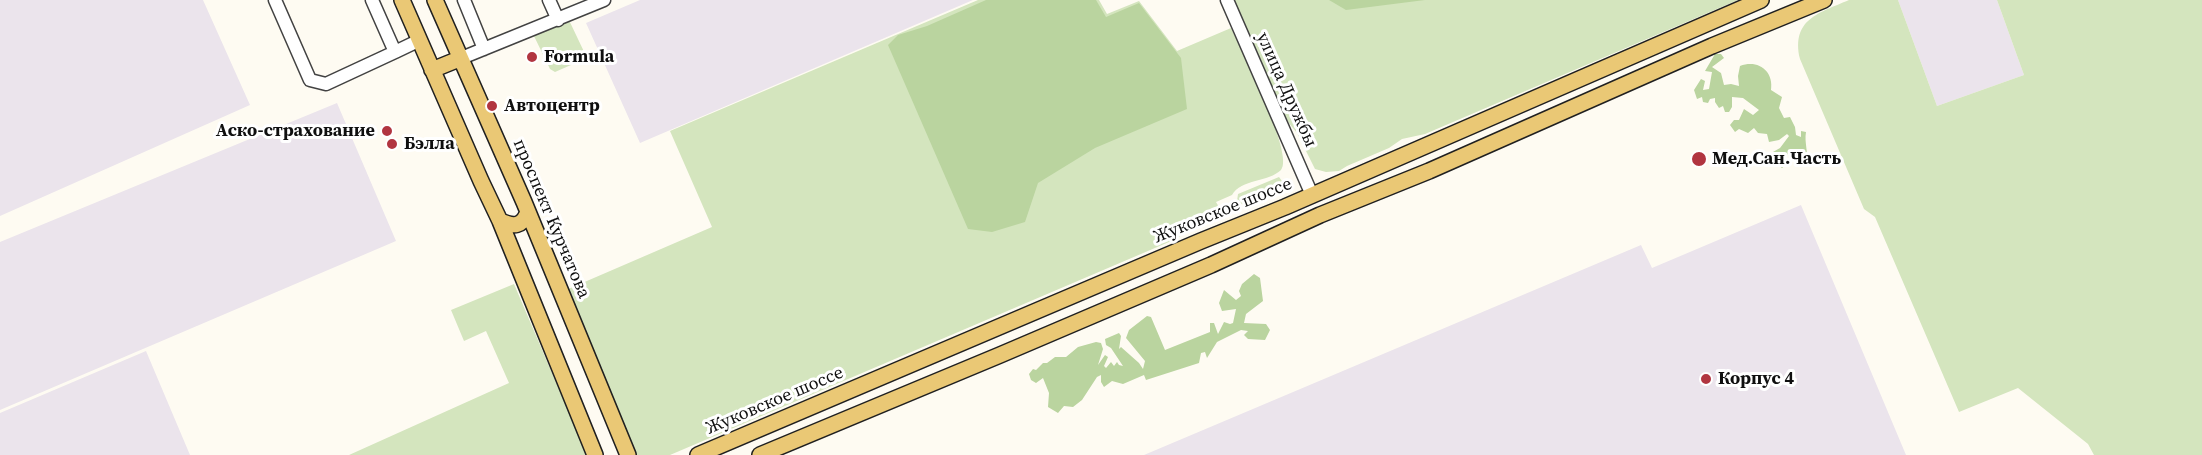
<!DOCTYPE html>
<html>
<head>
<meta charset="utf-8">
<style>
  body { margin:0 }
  canvas { display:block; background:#fefbf2 }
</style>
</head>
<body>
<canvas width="2202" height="455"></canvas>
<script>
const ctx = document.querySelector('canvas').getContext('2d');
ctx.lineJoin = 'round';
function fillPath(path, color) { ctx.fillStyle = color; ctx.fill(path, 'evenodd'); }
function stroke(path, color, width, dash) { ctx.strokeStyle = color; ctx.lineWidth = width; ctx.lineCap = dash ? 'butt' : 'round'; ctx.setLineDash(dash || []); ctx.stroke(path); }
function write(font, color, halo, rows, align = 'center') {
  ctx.font = font + ' "Source Serif 4",serif'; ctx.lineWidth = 6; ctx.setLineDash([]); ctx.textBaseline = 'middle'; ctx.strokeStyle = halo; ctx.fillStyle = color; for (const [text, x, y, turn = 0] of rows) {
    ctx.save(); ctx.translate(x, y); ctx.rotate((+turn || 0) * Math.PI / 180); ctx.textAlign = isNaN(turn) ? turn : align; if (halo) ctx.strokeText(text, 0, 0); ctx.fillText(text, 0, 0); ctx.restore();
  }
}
fillPath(new Path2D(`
  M0,0H203L250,105L0,216Z
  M640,0H973L640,143L586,23Z
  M1898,0H1997L2024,75L1937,106Z
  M337,103L396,241L0,410V242Z
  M1801,205L1906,455H1144L1641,245L1652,268Z
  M146,351L190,455H0V413Z`), '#ebe4ec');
fillPath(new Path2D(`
  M978,0H1099L1107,14L1139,1L1177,51L1231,28C1241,49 1295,155 1281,170C1269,182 1241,179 1232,195L1216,202L1223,214L1221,217L1201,225L1169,242L670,455H636L566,290L712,227L670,131Z
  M1234,0H1738L1425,134L1402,139L1389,148L1347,166L1339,171L1326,172L1315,169L1297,133L1288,122L1261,67Z
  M1849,0H1898L1937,106L2024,75L1997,0H2202V455H2094L2088,444L2018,388L1959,412L1875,217L1864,209L1800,59C1791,19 1819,13 1849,0Z
  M568,18L587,58L555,72L550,69L533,34Z
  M1279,177L1285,185C1278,198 1255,200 1242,204L1237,201L1238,194Z
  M514,284L587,455H349L509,383L486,331L464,341L451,310Z`), '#d4e5be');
fillPath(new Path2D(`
  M986,0H1096L1106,17L1139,3L1181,58L1187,109L1095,148L1038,183L1025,222L992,232L968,229L888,45L898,35L927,26Z
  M1329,0H1425L1346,10Z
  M1715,54H1721L1724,58L1712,67L1721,73L1724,85L1731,84L1739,86L1738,76L1740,66C1758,59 1774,71 1771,90L1782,97L1779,108L1784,118L1790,117L1795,127L1796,135L1801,137V131L1806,132C1804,143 1809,152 1806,164L1796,162L1800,153L1794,149L1790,155L1783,153L1782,158L1787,164L1782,168L1775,162L1773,152L1780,148L1789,136L1787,134L1779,140L1769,142L1767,134L1758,133L1754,128L1748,133L1739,129L1735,132L1730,125L1734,120H1739L1744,109L1753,115L1759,110L1743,98L1732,97V107L1729,112H1725L1723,106L1719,108L1715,102V98L1710,99L1708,103L1703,102L1702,97L1697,99L1694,90L1701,79L1705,81L1703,90L1709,89L1712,72L1705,71Z
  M1254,274L1260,278L1263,301L1246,314L1244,323L1266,324L1270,330L1265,340L1248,339L1244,335L1248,331L1241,330L1217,342L1207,358L1205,352L1201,353L1199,363L1146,380L1144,375L1123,384L1112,381L1104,387L1101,382V375L1097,377L1082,400L1073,407L1064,406L1058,413L1048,407L1049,393L1043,378L1036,383L1031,380L1029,374L1033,369L1036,370L1043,363H1047L1055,357H1066L1078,347L1096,342L1101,343L1103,349L1098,365L1105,355L1108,357L1104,366L1106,368L1111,362L1114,366L1117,362L1119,365L1123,366L1111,348L1106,345L1105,339L1119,333L1121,336L1119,349L1121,347L1139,363L1143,369L1145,361L1126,338L1129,330L1147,316L1151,317L1165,350L1210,332V323H1214L1218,334L1224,322L1230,324L1233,323L1236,309L1222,311L1219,303L1224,290L1236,300L1241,296L1239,291L1242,284Z`), '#bad49f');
const minor = new Path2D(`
  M275,0L310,80L326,84L395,52L372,0
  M464,0L484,49
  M549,0L558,20
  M1227,0L1312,195
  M395,52L420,40
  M459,59L604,0`);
const major = new Path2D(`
  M402,0L481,181L500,221L595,455
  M435,0L524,202L628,455
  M432,70L459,59
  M500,221C514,227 522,227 528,212
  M698,455L1201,241L1285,207L1761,0
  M760,455L1000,355L1211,265L1320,215L1429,171L1712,46L1824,0`);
stroke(minor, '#424242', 15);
stroke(major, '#202020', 18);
stroke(minor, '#fff', 12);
stroke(major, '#eac875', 15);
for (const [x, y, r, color] of [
  [532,57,6,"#b13540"],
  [492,106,6,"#b13540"],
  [387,131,6,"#b13540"],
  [392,144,6,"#b13540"],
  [1699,159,8,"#b13540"],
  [1706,379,6,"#b13540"]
]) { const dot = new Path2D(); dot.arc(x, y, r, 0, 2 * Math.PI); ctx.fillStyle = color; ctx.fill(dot); stroke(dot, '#fff', 2); }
write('bold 18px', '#0f0f0f', '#fff', [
  ["Formula",544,57],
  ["Автоцентр",504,106],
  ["Аско-страхование",375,131,"right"],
  ["Бэлла",404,144],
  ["Мед.Сан.Часть",1712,159],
  ["Корпус 4",1718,379]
], 'left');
write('18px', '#0f0f0f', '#fff', [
  ["улица Дружбы",1286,90,66],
  ["Жуковское шоссе",1223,211,-22],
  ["проспект Курчатова",551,219,67],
  ["Жуковское шоссе",775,401,-23]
]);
</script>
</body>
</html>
